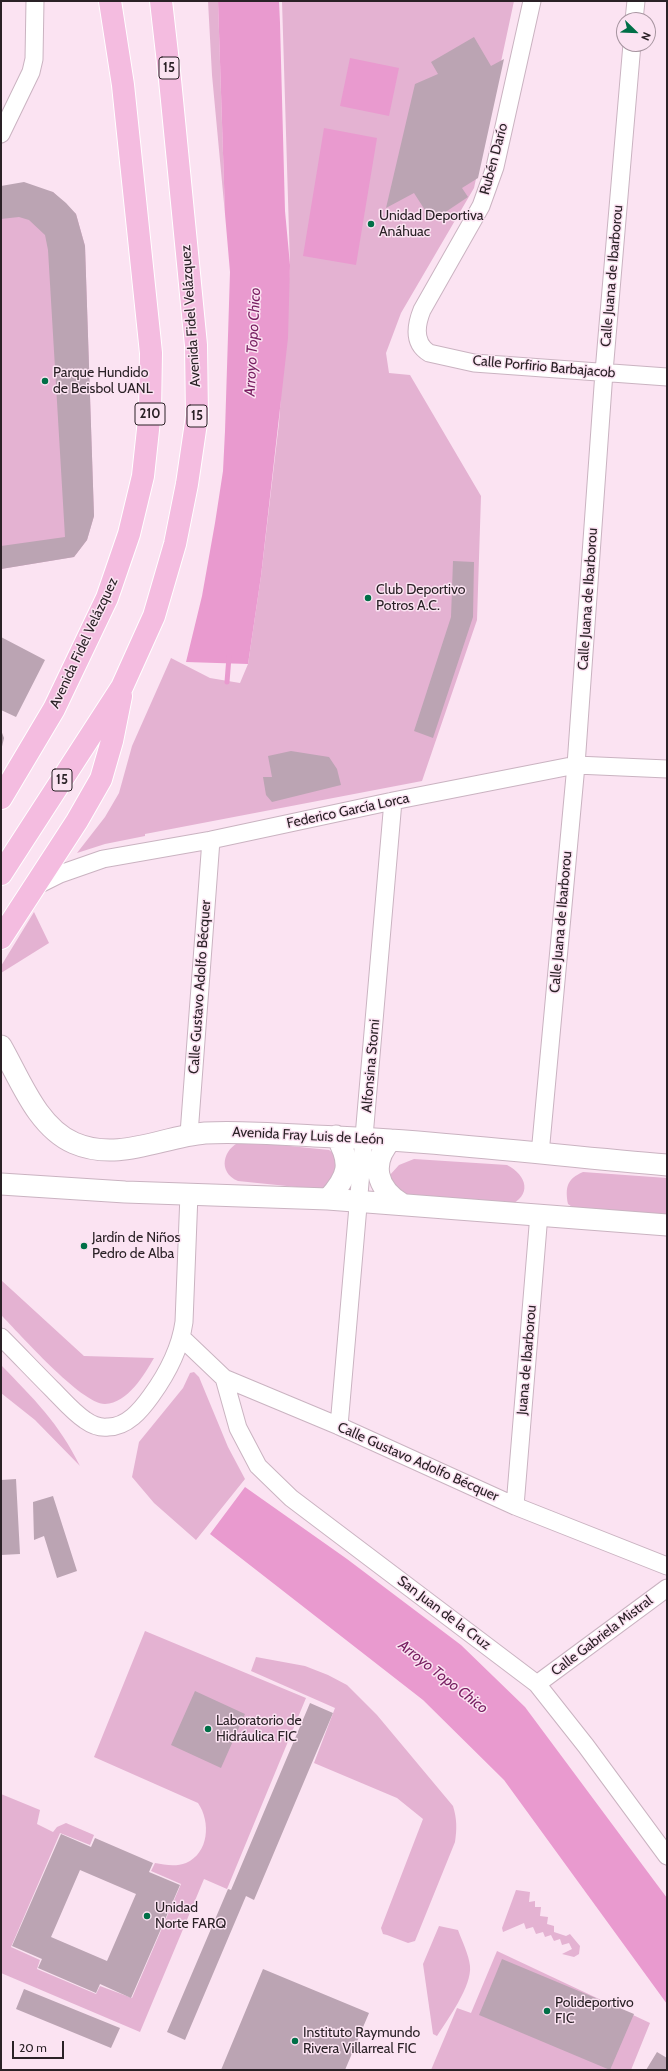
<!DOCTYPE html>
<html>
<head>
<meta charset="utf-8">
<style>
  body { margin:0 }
  #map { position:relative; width:668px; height:2071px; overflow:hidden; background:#fbe3f2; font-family:Cabin,sans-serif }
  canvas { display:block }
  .frame { position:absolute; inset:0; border:2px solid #2a2126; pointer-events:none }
  .north { position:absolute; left:616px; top:12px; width:40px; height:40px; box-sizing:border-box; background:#fbe3f2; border:1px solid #a795a0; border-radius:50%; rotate:113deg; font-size:11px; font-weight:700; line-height:16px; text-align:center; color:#2a2126 }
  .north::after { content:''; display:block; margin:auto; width:14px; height:18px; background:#006f47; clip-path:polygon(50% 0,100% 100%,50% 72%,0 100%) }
  .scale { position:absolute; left:12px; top:2041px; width:52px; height:18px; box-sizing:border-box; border:2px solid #2a2126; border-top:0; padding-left:5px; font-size:12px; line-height:14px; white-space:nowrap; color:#2a2126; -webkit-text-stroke:3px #fbe3f2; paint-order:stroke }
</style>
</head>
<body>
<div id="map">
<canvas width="668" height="2071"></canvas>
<div class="frame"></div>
<div class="north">N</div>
<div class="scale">20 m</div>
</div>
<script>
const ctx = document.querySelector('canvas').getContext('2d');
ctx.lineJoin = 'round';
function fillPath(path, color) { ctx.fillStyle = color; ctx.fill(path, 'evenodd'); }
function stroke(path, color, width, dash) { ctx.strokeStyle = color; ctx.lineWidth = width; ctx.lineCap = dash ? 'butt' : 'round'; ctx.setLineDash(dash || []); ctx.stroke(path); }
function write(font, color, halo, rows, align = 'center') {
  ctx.font = font + ' Cabin,sans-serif'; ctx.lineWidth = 3; ctx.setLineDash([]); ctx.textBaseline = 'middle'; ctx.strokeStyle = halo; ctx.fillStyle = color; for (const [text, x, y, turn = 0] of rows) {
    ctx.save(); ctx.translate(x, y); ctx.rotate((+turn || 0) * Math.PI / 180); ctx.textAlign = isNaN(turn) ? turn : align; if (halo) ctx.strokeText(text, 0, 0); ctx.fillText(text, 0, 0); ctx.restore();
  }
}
fillPath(new Path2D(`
  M208,1H218L225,214L212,75Z
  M282,1H514L474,188L401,313L386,353L389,373L410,375L481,496L477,620L422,781L145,834V836L105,844L77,853L105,817L119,793L132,746L171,658L210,678L240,683L248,664L261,576L279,423L290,265Z
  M1,186L53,192L76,214L85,246L94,516L87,540L74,557L1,569Z
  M34,912L49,943L1,973V966Z
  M241,1141L329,1150L336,1155L340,1161L326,1190L238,1181C217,1172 223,1149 241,1141Z
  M414,1159L507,1165C527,1175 533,1196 508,1206L400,1196L389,1176L399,1165Z
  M583,1172L667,1178V1219L578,1211L568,1204C565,1187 567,1179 583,1172Z
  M1,1280L84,1356L154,1358C144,1375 128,1403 105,1404C81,1404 19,1333 1,1315Z
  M1,1365C33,1398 59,1423 80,1466L35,1420L1,1393Z
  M194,1372L199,1377L228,1447L245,1479L196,1540L154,1503L132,1477L139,1442L183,1388L190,1373Z
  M145,1631L306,1698L227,1889L204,1879L140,2032L1,1973V1794L40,1810L37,1824L53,1832L57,1827L66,1823L94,1835L90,1845L60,1833L11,1947L40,1960L37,1969L96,1994L100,1986L132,1998L181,1884L151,1871L155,1863C165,1865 176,1867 186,1863C209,1853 211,1822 198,1803L94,1757Z
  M256,1657L305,1666L328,1675L347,1685L377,1715L453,1806C457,1819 457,1829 455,1842L415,1941L408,1943L387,1935L383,1934L381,1928L423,1819L397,1798L314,1763L335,1708L251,1671Z
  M516,1890L530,1892L529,1902L535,1901V1907H541L540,1916L548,1917L547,1924L554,1926V1932L566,1936L570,1934L580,1946L579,1954L574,1957L562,1954L572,1949L569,1943L562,1945L560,1939L554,1941L551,1935L545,1937L543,1932L536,1934L533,1927L526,1929L524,1923L503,1932L502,1928Z
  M439,1926L458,1930C462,1941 469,1955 470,1966C472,1986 448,2019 437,2036L433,2034L423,1964Z
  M497,1951L650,2023L631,2070H431L457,2008L471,2013Z`), '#e4b2d2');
fillPath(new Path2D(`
  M218,1H279L280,23L285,211L290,265L288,338L261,576L248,664L186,662L202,596L215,523L223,471L225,431L230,272L225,214Z
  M350,58L399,68L389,116L340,106Z
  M324,128L377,138L356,265L303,256Z
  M245,1487L347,1559L461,1645L525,1707L667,1898V2004L504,1780L423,1700L210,1534Z`), '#e99acf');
stroke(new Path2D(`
  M227,682L229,657`), '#e99acf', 5);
fillPath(new Path2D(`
  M474,37L491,66L504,59L478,178L462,188L468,197L432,221L414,193L386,208L415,84L438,74L431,62Z
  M24,182L53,192L66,203L76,214L85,246L94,516L87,540L74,557L1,569V546L65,537L48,250L45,235L29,220L19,217L1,219V186Z
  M453,561L474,562L473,617L433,738L414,731L451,617Z
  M1,637L45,660L16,717L1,710Z
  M1,730L4,738L1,751Z
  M291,751L329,757L337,769L341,785L272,802L266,795L263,777H272L268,756Z
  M16,1479L20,1554L1,1555V1480Z
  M53,1496L77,1571L57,1578L44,1536L34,1540L33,1502Z
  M195,1691L245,1714L221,1768L171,1745Z
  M310,1703L333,1713L254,1900L246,1896L185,2040L167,2032L228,1889L231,1890Z
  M61,1834L91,1847L95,1838L153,1863L149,1872L180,1885L131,1998L100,1984L96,1993L38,1968L42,1959L12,1946ZM80,1870L136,1894L107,1961L51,1937Z
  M502,1959L634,2014L610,2070L479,2015Z
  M263,1969L369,2013L345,2070H221Z
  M24,1989L120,2028L111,2048L16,2009Z
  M657,2052L667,2058V2070H646Z`), '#bba4b3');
const minor = new Path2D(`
  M532,1L495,167L481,206L422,310C416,325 413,343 429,353L474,363L667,377
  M634,20L636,1
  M1,134L31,72L34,59L35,1
  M34,887L60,874L103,859L211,840L393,801L576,765L667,769
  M189,1134L211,840
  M540,1154L576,765L604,372L632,44
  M1,1337C18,1354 35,1372 52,1389C63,1400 73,1412 85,1420C92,1425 100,1428 108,1427C127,1427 141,1410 151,1396C167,1374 180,1350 184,1322L189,1194
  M182,1338L224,1378L339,1426L515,1506L667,1566
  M224,1378L238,1428L258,1466L291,1498L537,1684L586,1746L667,1856
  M339,1426L393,801
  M515,1506L539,1214
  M537,1684L667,1588`);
const tertiary = new Path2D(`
  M1,1046C20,1079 37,1127 74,1143C118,1162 161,1137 205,1133C241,1131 278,1134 314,1136C431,1140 549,1155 667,1165
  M391,1140C370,1163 376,1188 402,1204
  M1,1184L125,1192L328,1199L667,1225
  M328,1199C349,1176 352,1163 336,1136`);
const trunk = new Path2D(`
  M1,798L54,709L107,598L129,534L143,476L150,411L151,353L123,85L110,1
  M1,874L122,687L154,616L175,544L187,484L197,416L196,345L170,80L161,1
  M1,938L77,821L101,779L112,741L121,696`);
stroke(minor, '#cab3c1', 19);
stroke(tertiary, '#cab3c1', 23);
stroke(trunk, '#fff', 24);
stroke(minor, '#fff', 17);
stroke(tertiary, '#fff', 21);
stroke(trunk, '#f4bce0', 22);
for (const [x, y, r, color] of [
  [371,224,4,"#006f47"],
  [45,381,4,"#006f47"],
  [368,598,4,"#006f47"],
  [84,1246,4,"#006f47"],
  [208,1729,4,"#006f47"],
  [147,1916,4,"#006f47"],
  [547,2011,4,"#006f47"],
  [295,2041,4,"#006f47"]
]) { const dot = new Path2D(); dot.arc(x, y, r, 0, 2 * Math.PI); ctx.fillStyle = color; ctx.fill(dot); stroke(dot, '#fbe3f2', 1.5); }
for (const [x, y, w] of [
  [169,68,20],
  [150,414,30],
  [197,416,20],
  [62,780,20]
]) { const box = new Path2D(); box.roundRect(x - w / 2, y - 11, w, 22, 3); ctx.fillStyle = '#fbe3f2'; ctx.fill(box); stroke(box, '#2a2126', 1); }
write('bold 13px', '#2a2126', null, [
  ["15",169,68],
  ["210",150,414],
  ["15",197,416],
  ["15",62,780]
]);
write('14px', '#2a2126', '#fbe3f2', [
  ["Rubén Darío",494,159,-75],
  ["Calle Juana de Ibarborou",612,276,-85],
  ["Avenida Fidel Velázquez",191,316,-94],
  ["Calle Porfirio Barbajacob",544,367,5],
  ["Calle Juana de Ibarborou",588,599,-86],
  ["Avenida Fidel Velázquez",84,643,-65],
  ["Federico García Lorca",348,811,-12],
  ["Calle Juana de Ibarborou",561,922,-85],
  ["Calle Gustavo Adolfo Bécquer",200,987,-86],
  ["Alfonsina Storni",371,1066,-85],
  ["Avenida Fray Luis de León",308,1136,3],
  ["Juana de Ibarborou",527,1360,-85],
  ["Calle Gustavo Adolfo Bécquer",418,1462,24],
  ["San Juan de la Cruz",444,1613,37],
  ["Calle Gabriela Mistral",602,1636,-37]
]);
write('14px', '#2a2126', '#fbe3f2', [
  ["Unidad Deportiva",379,216],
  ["Anáhuac",379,232],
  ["Parque Hundido",53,373],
  ["de Beisbol UANL",53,389],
  ["Club Deportivo",376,590],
  ["Potros A.C.",376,606],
  ["Jardín de Niños",92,1238],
  ["Pedro de Alba",92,1254],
  ["Laboratorio de",216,1721],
  ["Hidráulica FIC",216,1737],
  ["Unidad",155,1908],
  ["Norte FARQ",155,1924],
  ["Polideportivo",555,2003],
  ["FIC",555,2019],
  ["Instituto Raymundo",303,2033],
  ["Rivera Villarreal FIC",303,2049]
], 'left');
write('italic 15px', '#781e61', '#fbe3f2', [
  ["Arroyo Topo Chico",253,342,-87],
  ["Arroyo Topo Chico",443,1677,38]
]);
</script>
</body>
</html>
